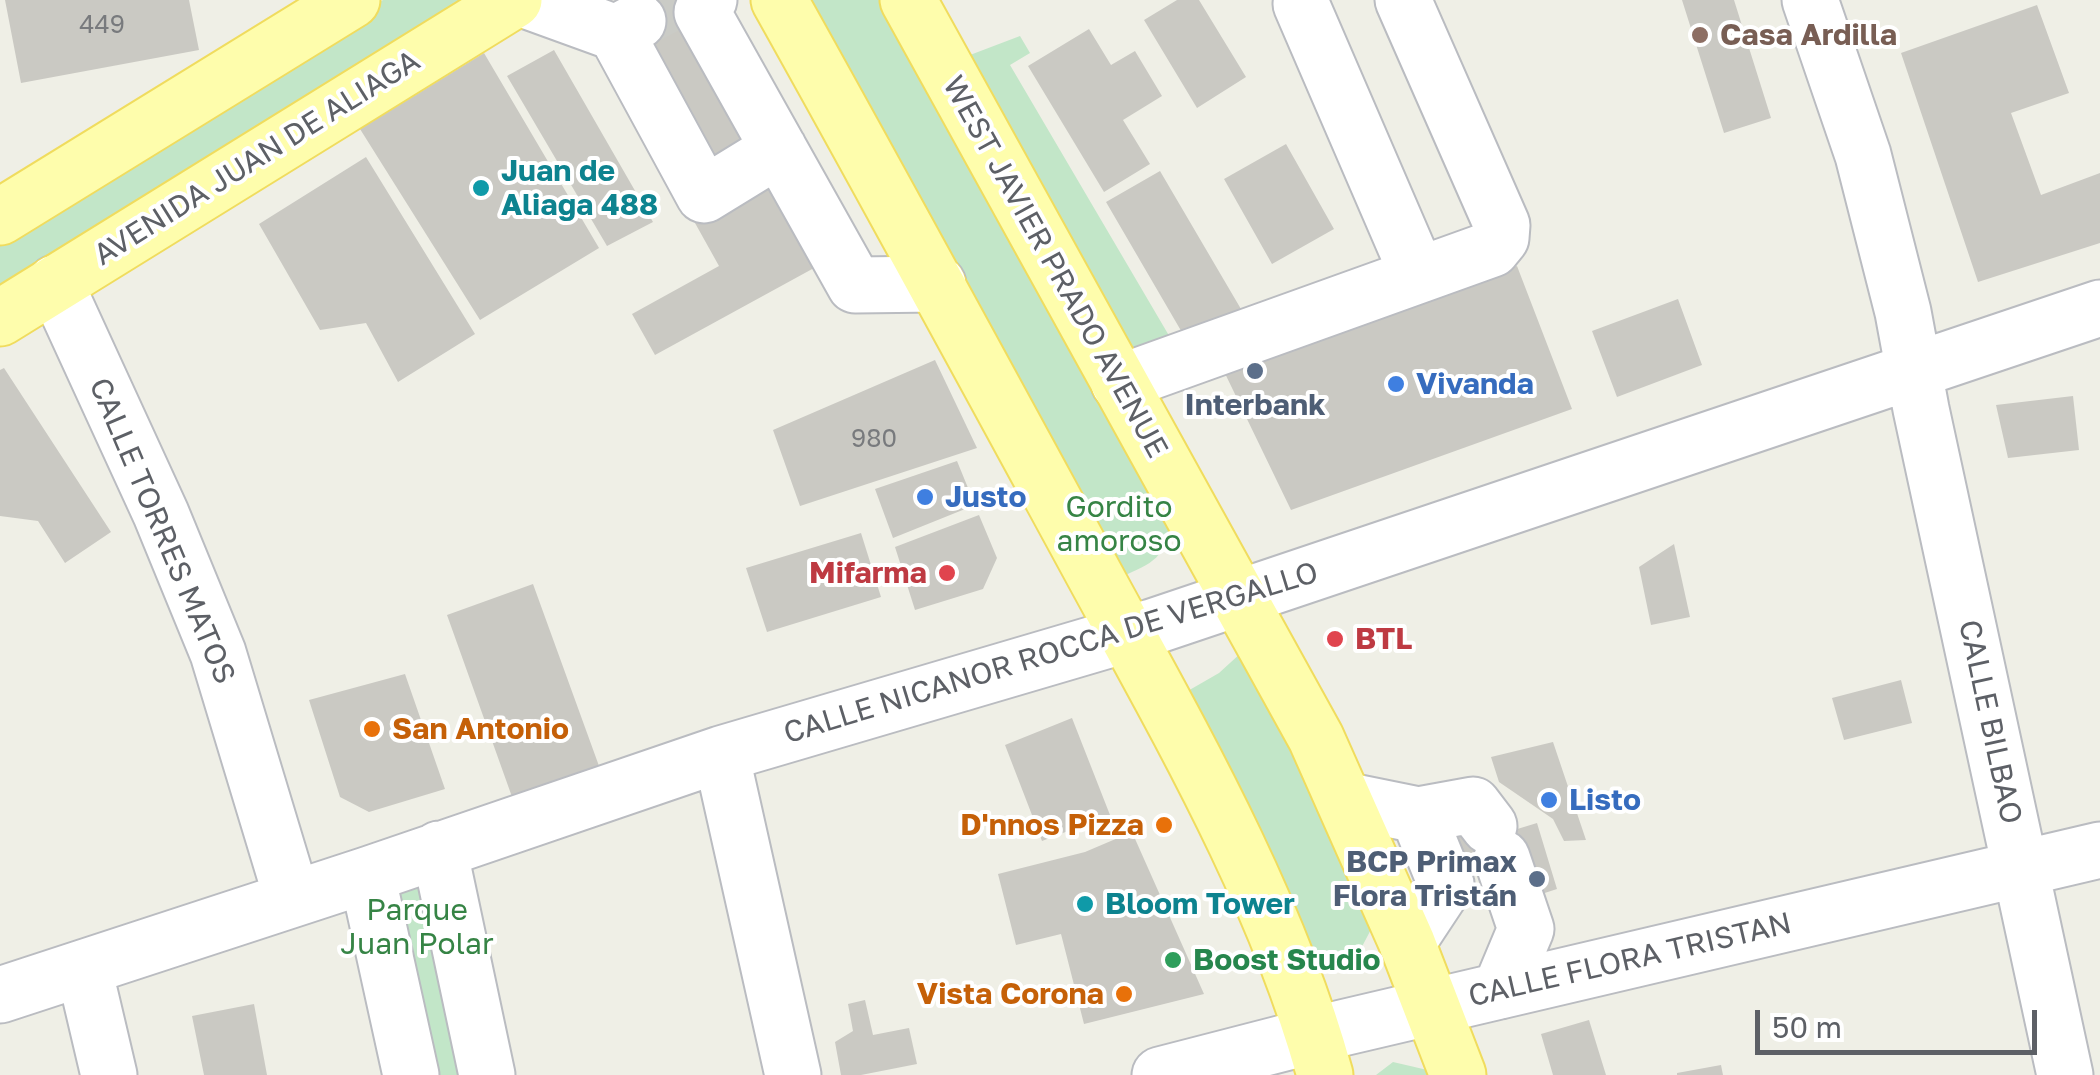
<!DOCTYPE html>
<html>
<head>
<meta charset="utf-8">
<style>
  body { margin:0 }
  #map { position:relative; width:2100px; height:1075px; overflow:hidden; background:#efefe6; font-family:"Golos Text",sans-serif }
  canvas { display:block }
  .scale { position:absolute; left:1755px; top:1010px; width:282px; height:45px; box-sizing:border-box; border:5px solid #5d6066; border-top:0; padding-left:12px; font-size:30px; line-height:35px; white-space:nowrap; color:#5d6066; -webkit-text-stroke:8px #fff; paint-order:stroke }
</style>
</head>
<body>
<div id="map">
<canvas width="2100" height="1075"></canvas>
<div class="scale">50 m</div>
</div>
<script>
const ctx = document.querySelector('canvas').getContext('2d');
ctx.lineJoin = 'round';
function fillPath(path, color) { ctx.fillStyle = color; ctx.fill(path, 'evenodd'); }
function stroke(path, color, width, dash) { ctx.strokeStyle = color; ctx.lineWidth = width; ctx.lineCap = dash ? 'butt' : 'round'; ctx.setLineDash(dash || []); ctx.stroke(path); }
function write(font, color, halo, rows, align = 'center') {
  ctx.font = font + ' "Golos Text",sans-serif'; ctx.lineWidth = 8; ctx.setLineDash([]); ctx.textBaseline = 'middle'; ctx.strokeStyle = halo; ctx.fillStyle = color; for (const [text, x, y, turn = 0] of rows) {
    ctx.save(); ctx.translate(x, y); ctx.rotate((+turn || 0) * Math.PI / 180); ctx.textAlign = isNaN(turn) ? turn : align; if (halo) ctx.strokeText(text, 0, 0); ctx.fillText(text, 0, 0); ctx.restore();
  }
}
fillPath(new Path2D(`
  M383,0H479L0,304V231Z
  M777,0H879L1171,521C1166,558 1153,563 1121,577Z
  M1020,36L1030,53L1010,65L1171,339L1130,348L970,55Z
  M1242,652L1376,920L1356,958L1315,959L1186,692L1219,673Z
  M441,863L487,1075H411L371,891Z
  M1393,1062L1436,1072L1437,1075H1376Z`), '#c2e6c8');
fillPath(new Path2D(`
  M5,0H189L199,50L21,83Z
  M638,0H685L763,140L718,164L629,5Z
  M1177,0H1199L1246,77L1197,108L1144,20Z
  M1682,0H1734L1771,118L1724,133Z
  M2037,5L2069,93L2011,113L2041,195L2100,173V243L1978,282L1901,53Z
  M1089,29L1111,65L1135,51L1162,96L1123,120L1150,164L1104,192L1028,66Z
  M554,50L653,222L607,246L507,76Z
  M484,53L599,248L480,320L360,129Z
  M1286,144L1334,229L1272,264L1224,179Z
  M366,157L475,334L398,382L366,323L320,330L259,224Z
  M1160,171L1248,321L1194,353L1106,202Z
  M778,177L825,262L655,355L632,314L719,266L695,223Z
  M1517,266L1572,409L1291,510L1218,359Z
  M1678,299L1702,365L1617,397L1592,331Z
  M935,360L977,448L800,506L773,430Z
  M4,368L111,532L65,563L38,521L0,516V370Z
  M2073,396L2079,450L2008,458L1996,405Z
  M957,461L975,505L893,538L875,489Z
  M979,515L997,558L983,589L915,610L895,547Z
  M861,533L881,597L767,632L746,568Z
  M1674,544L1690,617L1651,625L1639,567Z
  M533,584L603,777L516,808L447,615Z
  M405,674L445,789L369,812L340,797L309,700Z
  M1901,680L1912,723L1844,740L1832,698Z
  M1072,718L1110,815L1042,841L1005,745Z
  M1553,742L1586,840L1564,841L1553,819L1499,782L1491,757Z
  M1537,823L1557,889L1523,900L1509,856L1452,873L1442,840L1498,824L1501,834Z
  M1132,832L1204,994L1084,1024L1061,934L1016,945L998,874L1085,852Z
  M865,1000L873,1035L909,1028L917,1064L861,1075H841L835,1042L853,1031L848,1004Z
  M254,1004L267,1075H204L192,1016Z
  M1589,1020L1606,1075H1553L1541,1034Z
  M1721,1065L1723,1075H1677V1073Z`), '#cac9c3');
stroke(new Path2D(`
  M638,21L668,5L667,0`), '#cacbc6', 55, [55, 28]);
const minor = new Path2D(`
  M525,0L616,33L638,21
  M709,0L702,12L855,285L938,284
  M1810,0L1863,155L1903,312L1921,409L2065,1075
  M1301,4L1418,275
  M616,33L704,195L779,149
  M55,283L161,514L218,653L292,898
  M1119,383L1492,249L1501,238L1502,225L1403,0
  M721,754L793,1075
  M1344,800L1418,815L1446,884L1407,943
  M1418,815L1473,805L1489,826
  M439,849L487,1075
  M367,875L411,1075
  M84,969L109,1075
  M1500,991L1526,929L1502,858
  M0,995L367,875L721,754L1152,627L2100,308
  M1160,1075L1342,1028L2100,850`);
const major = new Path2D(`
  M779,0C886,191 990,383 1095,576C1181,734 1277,900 1325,1075
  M908,0L1316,738L1407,943L1458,1075
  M0,217L352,0
  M0,318L514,0`);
stroke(minor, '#babcc1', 59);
stroke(major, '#f0dc5e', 59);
stroke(minor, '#fff', 55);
stroke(major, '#fefdac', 55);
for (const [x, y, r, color] of [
  [1700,35,10,"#8d6e63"],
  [481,188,10,"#0f9aa8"],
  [1255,371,10,"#5c6f8a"],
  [1396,384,10,"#3f7fe0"],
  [925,497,10,"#3f7fe0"],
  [947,573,10,"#e0444e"],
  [1335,639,10,"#e0444e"],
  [372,729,10,"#e8710a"],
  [1549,800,10,"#3f7fe0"],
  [1164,825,10,"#e8710a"],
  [1537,879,10,"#5c6f8a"],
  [1085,904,10,"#0f9aa8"],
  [1173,960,10,"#2e9e5b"],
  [1124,994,10,"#e8710a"]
]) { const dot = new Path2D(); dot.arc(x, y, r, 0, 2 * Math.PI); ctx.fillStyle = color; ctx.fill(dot); stroke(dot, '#fff', 4); }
write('25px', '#787a7d', null, [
  ["449",102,25],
  ["980",874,439]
]);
write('bold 30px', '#785e54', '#fff', [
  ["Casa Ardilla",1720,35]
], 'left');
write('30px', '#5d6066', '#fff', [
  ["AVENIDA JUAN DE ALIAGA",257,158,-32],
  ["WEST JAVIER PRADO AVENUE",1055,267,61],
  ["CALLE TORRES MATOS",162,531,67],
  ["CALLE NICANOR ROCCA DE VERGALLO",1051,653,-17],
  ["CALLE BILBAO",1990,722,78],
  ["CALLE FLORA TRISTAN",1630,960,-13]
]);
write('bold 30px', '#0d838f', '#fff', [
  ["Juan de",501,171],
  ["Aliaga 488",501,205],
  ["Bloom Tower",1105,904]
], 'left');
write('bold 30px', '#366cbe', '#fff', [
  ["Vivanda",1416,384],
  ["Justo",945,497],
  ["Listo",1569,800]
], 'left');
write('bold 30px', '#4e5e75', '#fff', [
  ["Interbank",1255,405],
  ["BCP Primax",1517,862,"right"],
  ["Flora Tristán",1517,896,"right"]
]);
write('30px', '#368445', '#fff', [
  ["Gordito",1119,507],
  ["amoroso",1119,541],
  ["Parque",417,910],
  ["Juan Polar",417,944]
]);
write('bold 30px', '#be3a42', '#fff', [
  ["Mifarma",927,573],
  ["BTL",1355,639,"left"]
], 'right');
write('bold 30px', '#c56008', '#fff', [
  ["San Antonio",392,729,"left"],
  ["D'nnos Pizza",1144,825],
  ["Vista Corona",1104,994]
], 'right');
write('bold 30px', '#27864d', '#fff', [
  ["Boost Studio",1193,960]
], 'left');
</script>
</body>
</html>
